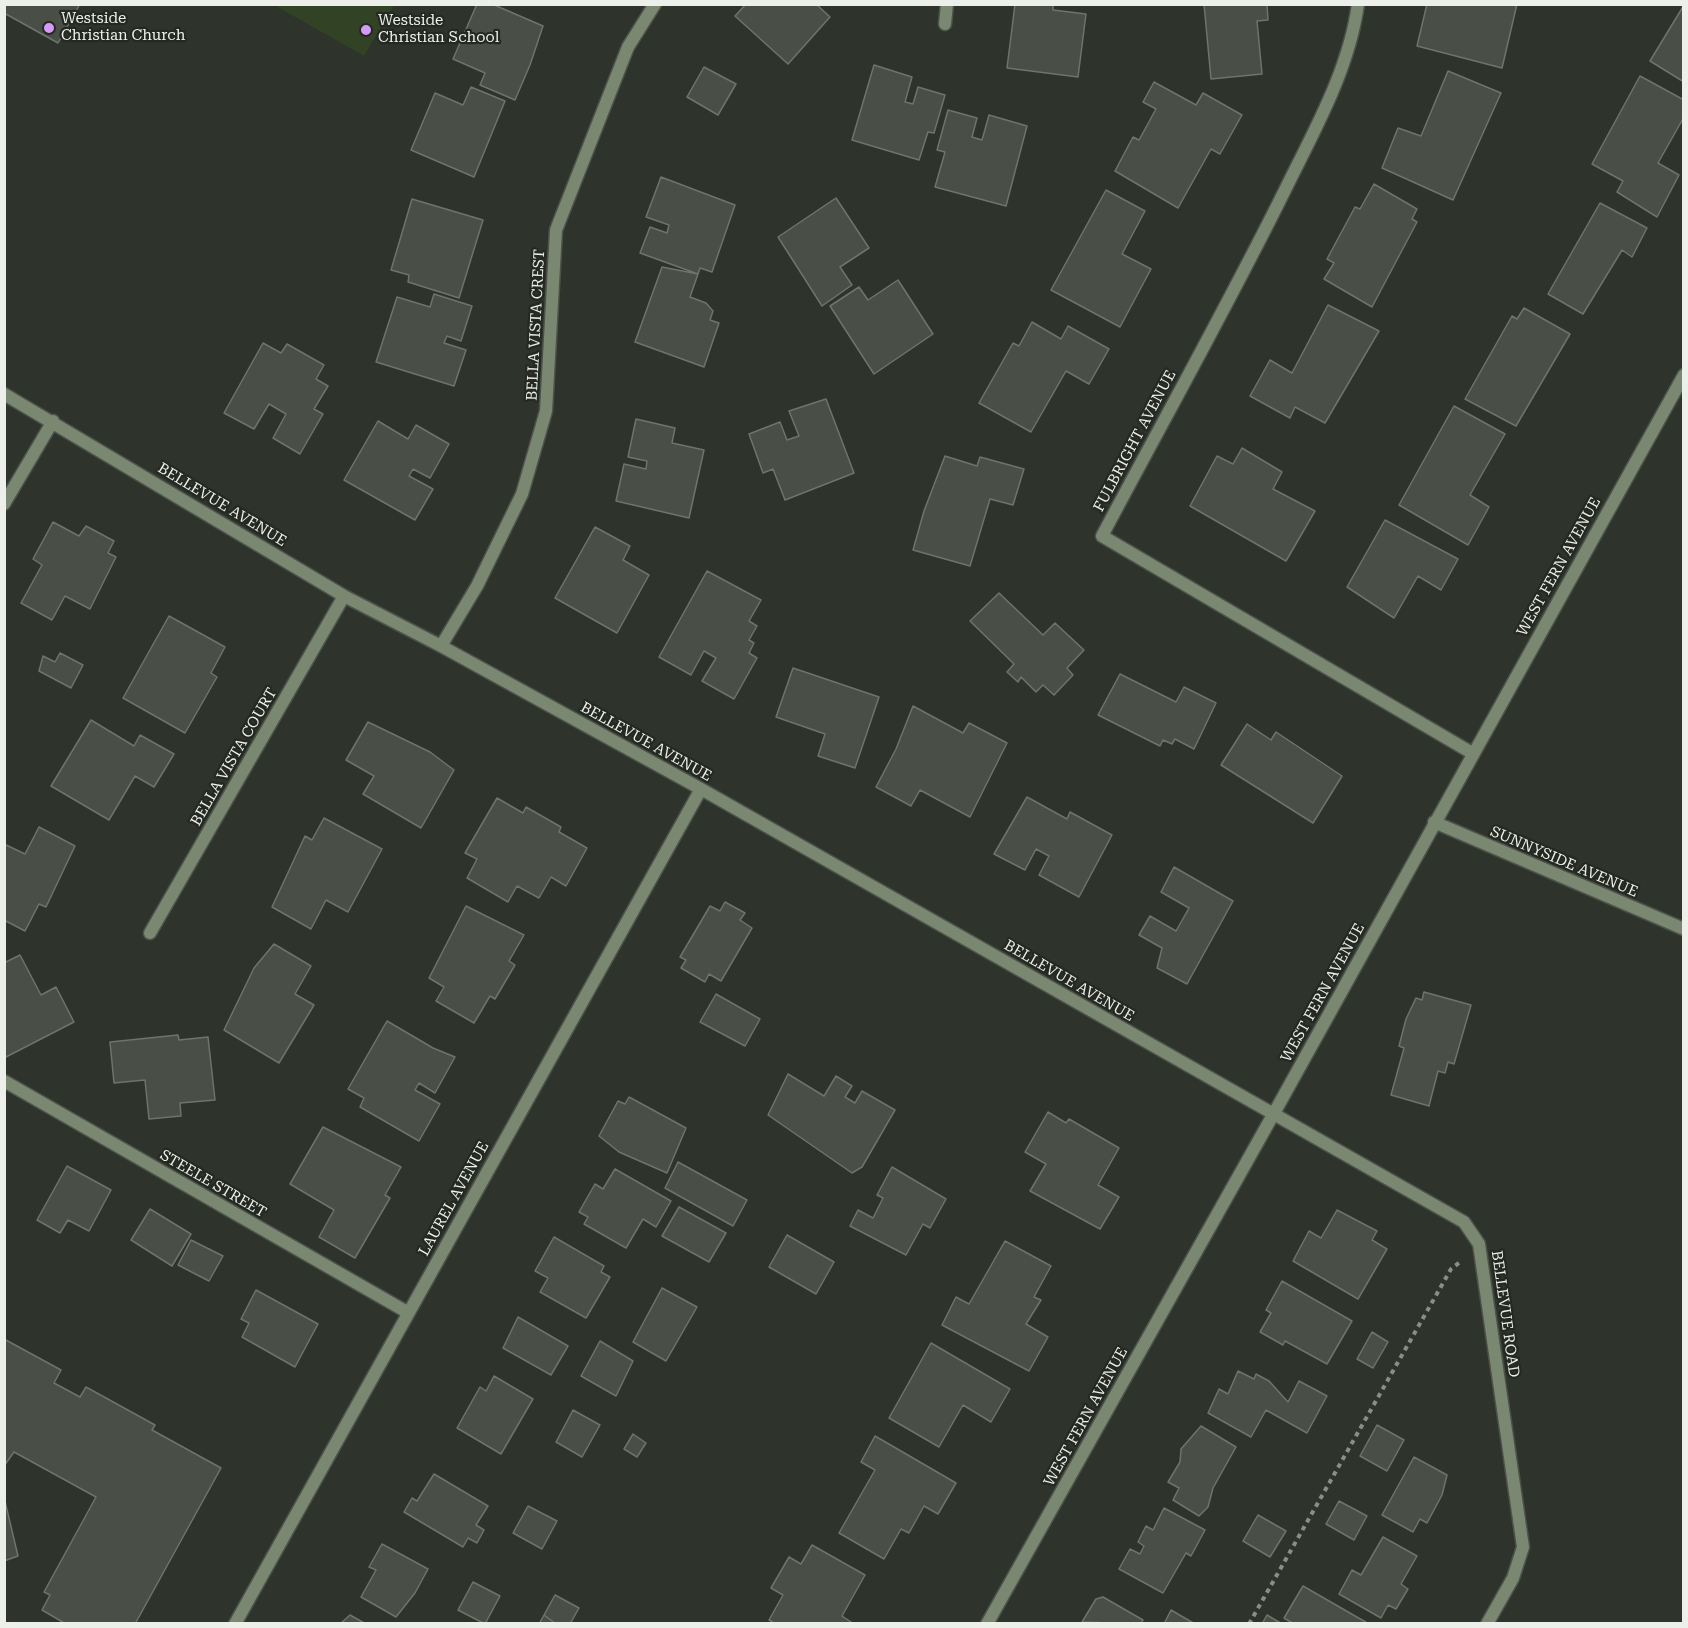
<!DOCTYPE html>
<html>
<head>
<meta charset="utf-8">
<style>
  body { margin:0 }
  #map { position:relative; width:1688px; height:1628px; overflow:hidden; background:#2e332b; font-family:"Roboto Serif",serif }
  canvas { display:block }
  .frame { position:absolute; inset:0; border:6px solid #ecefea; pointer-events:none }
</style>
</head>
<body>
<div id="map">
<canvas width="1688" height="1628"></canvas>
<div class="frame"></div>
</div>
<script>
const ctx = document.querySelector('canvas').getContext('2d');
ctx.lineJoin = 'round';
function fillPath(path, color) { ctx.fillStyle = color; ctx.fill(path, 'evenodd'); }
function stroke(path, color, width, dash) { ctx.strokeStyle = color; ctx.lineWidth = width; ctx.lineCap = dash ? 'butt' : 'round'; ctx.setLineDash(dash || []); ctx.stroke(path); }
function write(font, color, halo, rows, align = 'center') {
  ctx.font = font + ' "Roboto Serif",serif'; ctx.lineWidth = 4.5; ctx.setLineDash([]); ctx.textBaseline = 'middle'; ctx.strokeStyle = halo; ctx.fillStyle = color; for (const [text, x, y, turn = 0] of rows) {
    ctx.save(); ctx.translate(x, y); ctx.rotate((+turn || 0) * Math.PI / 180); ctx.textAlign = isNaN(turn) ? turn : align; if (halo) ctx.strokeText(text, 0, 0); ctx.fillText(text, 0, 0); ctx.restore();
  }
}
fillPath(new Path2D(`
  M274,5H394L364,56Z`), '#324224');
const building = new Path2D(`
  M4,4H80L58,43L4,13Z
  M477,4H492L543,26L530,65L515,100L480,85L485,73L453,59Z
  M746,4H816L830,17L788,64L735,16Z
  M1015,4H1053V10L1086,14L1078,77L1007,68Z
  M1204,4H1267L1268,20L1257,21L1262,74L1211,79Z
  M1427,4H1517L1502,68L1417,46Z
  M1684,5V82L1650,61Z
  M874,65L912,77L905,102L913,104L918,87L945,95L934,133L928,132L919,160L852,140Z
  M704,67L736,84L718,115L687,97Z
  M1448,71L1501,93L1453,200L1382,168L1398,128L1421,136Z
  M1640,76L1684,100V117L1658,163L1679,175L1657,217L1617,192L1623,181L1592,164Z
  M1154,82L1196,105L1203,93L1242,115L1220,154L1211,149L1178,208L1115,171L1133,137L1139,140L1156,109L1143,102Z
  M471,87L505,101L474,177L411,150L435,93L463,105Z
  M948,110L977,118L972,137L982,140L989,115L1027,126L1006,206L935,187L945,152L937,150Z
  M661,177L735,205L712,272L700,268L698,274L640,253L650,227L667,233L669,225L646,217Z
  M1374,184L1417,209L1412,219L1417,222L1372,307L1324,279L1334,263L1327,259L1355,207L1360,209Z
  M1106,190L1145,211L1122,254L1151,269L1120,327L1051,290Z
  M836,198L869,248L840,267L852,285L822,306L778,237Z
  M412,199L483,220L459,298L408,282L409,275L391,270Z
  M1600,203L1647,228L1632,257L1622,250L1583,314L1548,294Z
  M662,267L698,274L690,297L706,303L713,311L710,320L719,323L704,367L635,342Z
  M898,280L933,334L874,374L830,306L859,287L868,300Z
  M434,294L472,306L461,341L447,336L444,343L466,350L454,386L376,362L397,297L430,307Z
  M1328,305L1379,331L1325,423L1295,407L1290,418L1250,396L1270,360L1292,373Z
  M1524,308L1570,334L1516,426L1465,399L1512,316L1517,319Z
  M1032,322L1061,339L1068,326L1109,349L1089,384L1066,371L1031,432L979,403L1013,343L1019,346Z
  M263,343L281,353L287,344L324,365L316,379L328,386L314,409L323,414L300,454L273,438L286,414L269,404L254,429L224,413Z
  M826,399L854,473L785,500L773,469L763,473L749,434L780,422L787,440L799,436L789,411Z
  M1454,406L1505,434L1470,495L1489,507L1468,545L1399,505Z
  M636,419L675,428L672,443L704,450L689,518L616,501L624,464L646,469L647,461L628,457Z
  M378,421L408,439L416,425L449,444L430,478L413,469L409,476L433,489L415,520L344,480Z
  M1242,448L1282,472L1273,489L1315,511L1286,561L1190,506L1217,456L1233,464Z
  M945,456L977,466L980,457L1024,469L1013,505L990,499L970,566L913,550L924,511Z
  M1385,520L1458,559L1441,590L1418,576L1394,618L1347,587Z
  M53,522L79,536L86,526L114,541L108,553L116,557L90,609L65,596L52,620L21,603L42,565L33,559Z
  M595,527L630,546L623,560L649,575L617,633L555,598Z
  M707,571L761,600L749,621L757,626L749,640L754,643L749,653L757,658L734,699L702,681L716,658L704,651L691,675L659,657Z
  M999,593L1043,635L1055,623L1084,650L1067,668L1073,675L1054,695L1043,685L1036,692L1021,677L1018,682L1007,672L1014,664L970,621Z
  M169,616L225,647L211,673L217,677L185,733L123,698Z
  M60,653L83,665L71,688L39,671L43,656L55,662Z
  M793,668L879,697L855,768L818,756L825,734L776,717Z
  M1120,674L1176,702L1184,687L1216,703L1194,749L1175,739L1172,744L1163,740L1160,746L1098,715Z
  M913,706L963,733L969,723L1007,743L970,817L920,790L911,806L876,787L896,749Z
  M91,720L134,746L140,735L174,754L154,787L135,776L109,820L51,786Z
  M368,722L430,752L454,770L421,828L363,794L374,776L346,760Z
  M1247,724L1271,740L1276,732L1342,776L1313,823L1221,765Z
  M1027,797L1067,819L1070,812L1112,835L1079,897L1039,875L1049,856L1036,849L1025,870L994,854Z
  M497,798L523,813L526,807L561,827L559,832L587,848L566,886L551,877L539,898L517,886L508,902L467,878L477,859L465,853Z
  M324,818L382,849L348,912L326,900L311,929L272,907L305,836L312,840Z
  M39,827L75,846L46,907L39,904L25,931L4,920V844L25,854Z
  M1174,867L1233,901L1187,984L1157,968L1162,948L1139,935L1150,916L1176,931L1189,908L1161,892Z
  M725,902L745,913L740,920L752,928L721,981L709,974L705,982L681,968L686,960L680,957L710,906L720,911Z
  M466,906L524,935L509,961L515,965L495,999L490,996L474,1023L436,1001L444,987L429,978Z
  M274,944L311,966L295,994L314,1005L279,1063L224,1030L254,968Z
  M20,955L41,995L56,987L74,1022L4,1058V963Z
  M1424,992L1471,1005L1454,1064L1448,1062L1445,1073L1438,1071L1429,1106L1391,1095L1404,1048L1399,1046L1406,1019L1416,998L1422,1000Z
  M716,994L760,1019L745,1046L700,1022Z
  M387,1021L433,1048L455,1057L435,1093L419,1083L415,1090L440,1104L419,1141L360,1107L364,1098L348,1089Z
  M178,1035L179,1040L208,1037L215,1100L180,1103L181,1116L149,1119L145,1080L114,1083L110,1042Z
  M788,1074L824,1096L836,1076L852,1086L845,1097L855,1103L862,1091L895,1110L862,1167L852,1173L768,1115Z
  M629,1097L686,1128L667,1173L619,1152L599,1136L618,1101L625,1104Z
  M1048,1112L1066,1123L1069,1119L1119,1148L1098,1185L1119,1197L1100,1229L1030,1191L1046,1164L1025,1152Z
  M323,1127L401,1167L385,1195L390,1198L355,1258L319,1237L334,1210L290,1184Z
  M678,1162L747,1200L733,1226L665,1188Z
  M67,1166L111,1190L89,1231L68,1220L60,1233L37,1220Z
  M892,1167L946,1199L930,1228L923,1224L906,1255L850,1226L858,1210L873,1218L883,1198L877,1195Z
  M615,1169L671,1201L656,1227L643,1219L626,1248L584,1224L588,1217L579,1212L595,1184L603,1189Z
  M679,1207L726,1233L709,1262L662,1236Z
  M150,1209L191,1234L172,1266L131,1240Z
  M1337,1210L1377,1231L1372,1240L1387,1249L1358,1299L1293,1261L1309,1231L1321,1238Z
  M787,1235L834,1262L816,1294L769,1267Z
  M554,1237L604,1266L601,1272L610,1277L586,1318L540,1292L548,1278L535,1271Z
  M191,1240L223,1256L209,1281L178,1265Z
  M1005,1241L1051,1266L1034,1297L1041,1300L1026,1324L1048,1337L1029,1371L942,1325L956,1297L969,1304Z
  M1282,1281L1352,1321L1327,1364L1285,1341L1283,1345L1260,1332L1271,1313L1266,1310Z
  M662,1288L697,1307L666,1361L633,1342Z
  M256,1290L318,1324L295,1367L242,1337L249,1323L241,1319Z
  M518,1317L568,1346L551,1375L503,1348Z
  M1372,1332L1388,1342L1373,1368L1357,1359Z
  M4,1339L61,1370L54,1383L80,1397L86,1387L155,1425L152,1430L221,1468L135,1624H66L42,1610L50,1595L44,1592L96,1497L14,1452L4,1466Z
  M600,1341L633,1361L616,1396L581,1376Z
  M931,1343L1010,1389L991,1422L963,1405L939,1447L889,1418Z
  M1238,1371L1254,1379L1256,1374L1269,1381L1288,1402L1299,1381L1327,1396L1307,1433L1266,1410L1251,1437L1208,1413L1219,1389L1228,1394Z
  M494,1376L533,1399L501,1454L457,1428L480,1387L486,1391Z
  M573,1410L600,1425L582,1457L556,1442Z
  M1377,1425L1404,1440L1387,1471L1360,1456Z
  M1201,1426L1236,1447L1213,1488L1208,1507L1199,1516L1173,1500L1179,1488L1168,1482L1180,1462L1181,1449Z
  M633,1434L646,1443L637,1457L624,1449Z
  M875,1436L956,1483L938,1514L924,1506L909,1533L901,1529L884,1559L839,1533L875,1470L861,1462Z
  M1414,1457L1447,1475L1442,1495L1427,1523L1420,1519L1413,1532L1382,1515Z
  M434,1474L488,1506L476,1525L484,1530L477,1543L468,1538L463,1547L404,1512L412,1498L417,1501Z
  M4,1497L18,1556L4,1561Z
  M1339,1501L1367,1516L1354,1540L1326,1524Z
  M528,1506L557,1521L542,1549L513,1533Z
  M1164,1508L1205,1530L1191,1556L1186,1553L1163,1593L1119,1569L1130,1549L1140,1554L1144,1546L1138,1542L1146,1526L1153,1530Z
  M1258,1515L1286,1531L1270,1557L1243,1541Z
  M1383,1537L1417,1556L1401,1584L1408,1589L1396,1609L1388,1605L1381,1618L1339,1594L1352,1570L1361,1575Z
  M382,1544L428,1569L415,1593L396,1617L361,1597L376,1570L369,1567Z
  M812,1545L865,1575L842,1616L854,1624H776L769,1620L783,1595L771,1588L789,1557L801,1564Z
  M473,1582L500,1596L485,1624L458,1610Z
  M1303,1586L1369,1624H1294L1284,1618Z
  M555,1595L579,1608L570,1624H556L544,1615Z
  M1103,1597L1143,1620L1141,1624L1082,1622L1096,1599Z
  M1171,1610L1195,1624H1164Z
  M350,1615L366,1624H340Z
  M544,1615L556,1624H539Z
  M1267,1615L1282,1624H1262Z`);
fillPath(building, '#494e46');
stroke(building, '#6f746b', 1.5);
const service = new Path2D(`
  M945,24L947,4`);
const minor = new Path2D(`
  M1358,4C1349,70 1314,131 1285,190C1227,307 1163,421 1102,536L1472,753
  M4,394L344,596L441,646L701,789L1464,1222L1479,1244L1523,1547L1513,1578L1487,1624
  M4,504L53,421
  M441,646L477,586L522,494L546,411L556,230L628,47L655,4
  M1434,822L1684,929
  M150,933L344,596
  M4,1081L407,1312
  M235,1624L701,789`);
const tertiary = new Path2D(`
  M987,1624L1273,1115L1684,375`);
stroke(service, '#4c514a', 15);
stroke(minor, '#4c514a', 15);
stroke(tertiary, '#4c514a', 15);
stroke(new Path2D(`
  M1249,1624L1451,1269L1460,1262`), '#8a8e87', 4, [4.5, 4.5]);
stroke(service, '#7a8771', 12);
stroke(minor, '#7a8771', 12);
stroke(tertiary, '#7a8771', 12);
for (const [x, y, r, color] of [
  [49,28,6,"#d69bfa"],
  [366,30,6,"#d69bfa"]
]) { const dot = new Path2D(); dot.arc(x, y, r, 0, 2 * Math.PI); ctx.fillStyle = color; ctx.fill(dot); stroke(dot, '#242921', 2); }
write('15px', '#ecefea', '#242921', [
  ["Westside",61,19],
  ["Christian Church",61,36],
  ["Westside",378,21],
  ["Christian School",378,38]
], 'left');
write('15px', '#ecefea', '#242921', [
  ["BELLA VISTA CREST",536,325,-87],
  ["FULBRIGHT AVENUE",1135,441,-62],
  ["BELLEVUE AVENUE",222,505,31],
  ["WEST FERN AVENUE",1559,567,-61],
  ["BELLEVUE AVENUE",646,742,29],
  ["BELLA VISTA COURT",234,757,-60],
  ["SUNNYSIDE AVENUE",1564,862,23],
  ["BELLEVUE AVENUE",1069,981,30],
  ["WEST FERN AVENUE",1323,993,-61],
  ["STEELE STREET",213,1184,30],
  ["LAUREL AVENUE",454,1199,-61],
  ["BELLEVUE ROAD",1505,1314,82],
  ["WEST FERN AVENUE",1086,1417,-61]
]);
</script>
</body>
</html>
